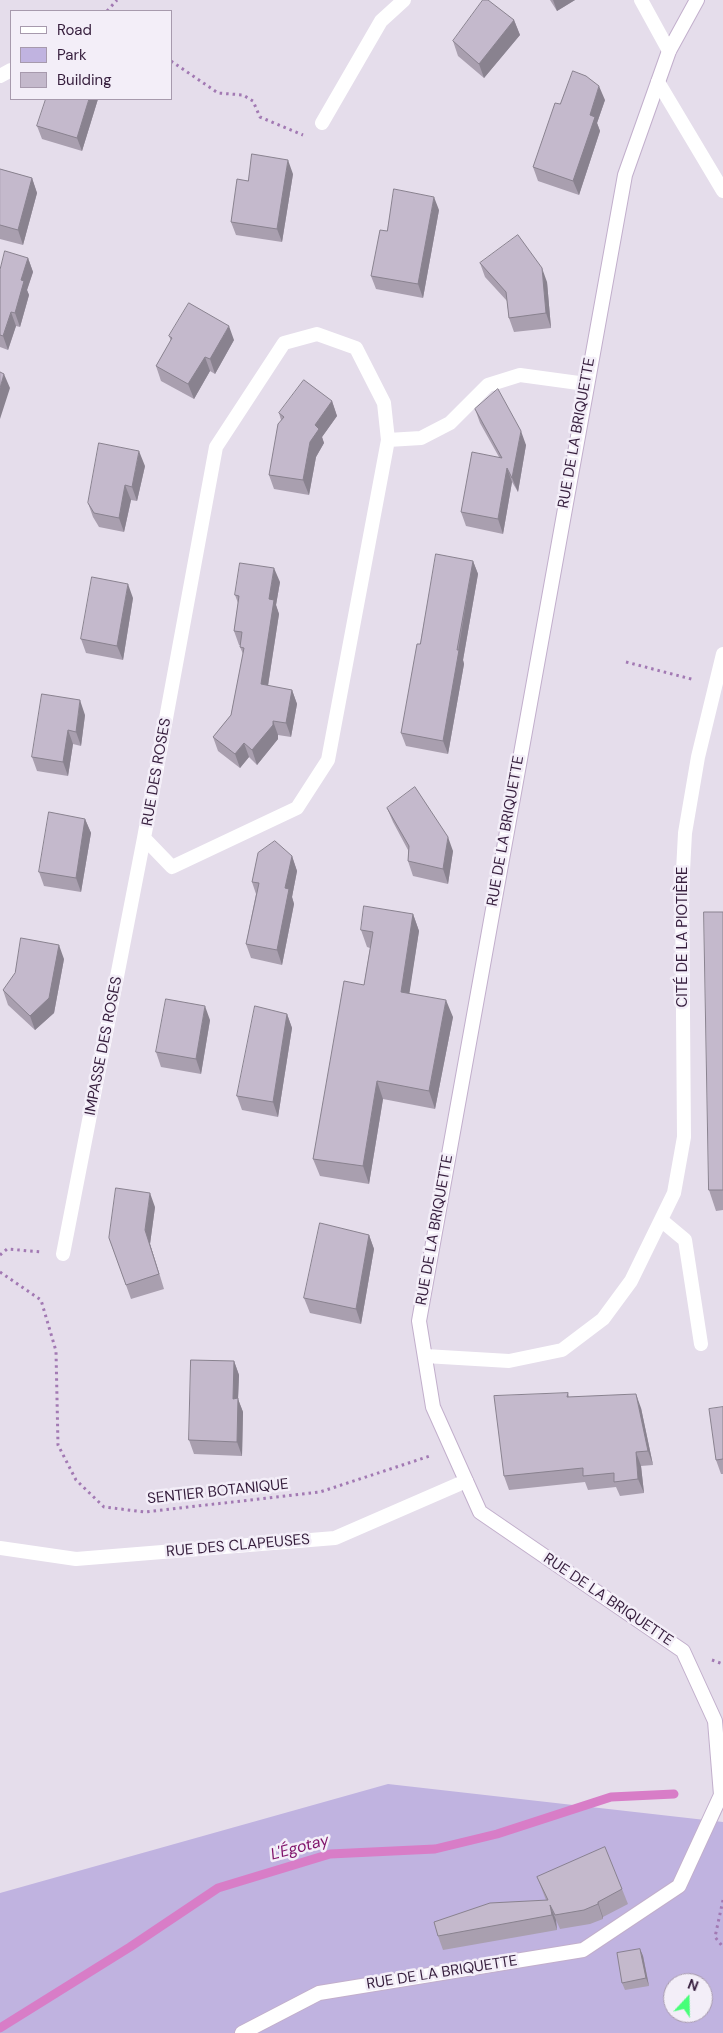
<!DOCTYPE html>
<html>
<head>
<meta charset="utf-8">
<style>
  body { margin:0 }
  #map { position:relative; width:723px; height:2033px; overflow:hidden; background:#e5ddeb; font-family:"DM Sans",sans-serif }
  canvas { display:block }
  .legend { position:absolute; left:10px; top:10px; width:162px; height:90px; box-sizing:border-box; background:#f3eef8; border:1px solid #a79aad; margin:0; padding:6px 9px; list-style:none; font-size:15px; color:#351d3c }
  .legend li { display:flex; align-items:center; gap:10px; height:25px }
  .legend b { width:25px; border:1px solid #a79aad }
  .north { position:absolute; left:663px; top:1973px; width:50px; height:50px; box-sizing:border-box; background:#f3eef8; border:1px solid #a79aad; border-radius:50%; rotate:21deg; font-size:14px; font-weight:700; line-height:20px; text-align:center; color:#351d3c }
  .north::after { content:''; display:block; margin:auto; width:18px; height:22px; background:#47ff79; clip-path:polygon(50% 0,100% 100%,50% 72%,0 100%) }
</style>
</head>
<body>
<div id="map">
<canvas width="723" height="2033"></canvas>
<ul class="legend">
<li><b style="height:6px;background:#fff"></b>Road</li>
<li><b style="height:14px;background:#c0b3e0"></b>Park</li>
<li><b style="height:14px;background:#c4b9cc"></b>Building</li>
</ul>
<div class="north">N</div>
</div>
<script>
const ctx = document.querySelector('canvas').getContext('2d');
ctx.lineJoin = 'round';
function fillPath(path, color) { ctx.fillStyle = color; ctx.fill(path, 'evenodd'); }
function stroke(path, color, width, dash) { ctx.strokeStyle = color; ctx.lineWidth = width; ctx.lineCap = dash ? 'butt' : 'round'; ctx.setLineDash(dash || []); ctx.stroke(path); }
function write(font, color, halo, rows, align = 'center') {
  ctx.font = font + ' "DM Sans",sans-serif'; ctx.lineWidth = 5; ctx.setLineDash([]); ctx.textBaseline = 'middle'; ctx.strokeStyle = halo; ctx.fillStyle = color; for (const [text, x, y, turn = 0] of rows) {
    ctx.save(); ctx.translate(x, y); ctx.rotate((+turn || 0) * Math.PI / 180); ctx.textAlign = isNaN(turn) ? turn : align; if (halo) ctx.strokeText(text, 0, 0); ctx.fillText(text, 0, 0); ctx.restore();
  }
}
fillPath(new Path2D(`
  M388,1784L723,1822V2033H0V1893ZM673,1983H703V2013H673Z`), '#c0b3e0');
stroke(new Path2D(`
  M0,2028L130,1947L218,1888L330,1854L435,1849L497,1834L611,1797L674,1794`), '#d87dc7', 9);
const secondary = new Path2D(`
  M242,2033L319,1993L583,1950L679,1886L721,1795L715,1721L683,1651L480,1512L433,1407L419,1321L625,175L669,51L697,0`);
stroke(secondary, '#c2afcc', 16);
stroke(new Path2D(`
  M107,11L117,0
  M171,61L218,93L243,95L253,101L260,117L303,135
  M626,662L695,680
  M0,1255L7,1249L42,1252
  M0,1272L41,1300L56,1351L58,1445L76,1480L104,1507L145,1512L320,1492L430,1456
  M712,1660L723,1664
  M723,1900L715,1937L723,1947`), '#a279b3', 3, [2.5, 4]);
stroke(new Path2D(`
  M0,76L11,70`), '#fff', 14);
stroke(new Path2D(`
  M641,0L669,51
  M658,82L723,191
  M322,123L381,21L404,0
  M388,440L384,403L356,348L317,334L284,343L216,447L144,838L172,867L297,808L328,760L388,440L421,438L450,423L488,385L520,375L586,384
  M661,1220L685,1240L701,1344
  M63,1254L144,838
  M425,1356L509,1361L562,1350L603,1319L631,1281L674,1193L684,1137L682,890L685,833L698,757L723,654`), '#fff', 14);
stroke(new Path2D(`
  M0,1548L76,1559L335,1538L466,1481`), '#fff', 14);
stroke(secondary, '#fff', 14);
fillPath(new Path2D(`
  M550,0H575L557,11Z
  M514,20L520,35L484,78L458,56L453,41Z
  M98,99L82,151L42,139L37,126Z
  M605,100L597,123L600,131L579,195L538,181L533,167L560,104Z
  M0,169L32,178L37,193L23,245L0,239Z
  M293,174L282,242L236,235L231,222L248,181Z
  M439,210L423,298L376,289L371,276L387,231Z
  M28,258L33,272L27,290L29,295L20,327L16,326L8,350L0,347V270Z
  M480,263L547,282L551,328L514,332L509,318L507,301L485,277Z
  M169,336L234,340L215,374L210,371L194,399L161,381L156,366L171,341Z
  M332,401L337,416L322,437L324,443L316,457L309,495L274,489L269,475L281,420L279,413Z
  M475,409L526,445L518,492L512,482L503,534L466,526L461,512L499,457L480,423Z
  M145,466L137,501L131,500L124,532L99,527L93,517L88,503Z
  M473,561L478,574L463,660L464,664L448,754L406,746L401,733L420,644Z
  M280,582L276,605L279,614L268,686L292,690L297,704L291,737L278,735V739L257,765L249,757L240,768L218,751L213,737L231,715L243,654L240,647V645H239L234,631L238,603L235,595Z
  M133,598L123,660L86,653L81,639Z
  M85,715L81,746L73,744L68,776L37,771L32,757Z
  M387,808L453,851L448,884L413,876L408,861V850L393,822Z
  M85,819L91,833L81,892L44,886L39,872Z
  M292,856L297,871L292,897L294,904L282,965L251,958L246,944L256,894L252,882Z
  M723,912V1210L716,1211L709,1190Z
  M413,914L419,931L409,993L453,1017L435,1109L383,1099L369,1184L320,1176L313,1159L364,985L370,948L367,947L361,930Z
  M64,959L54,1013L35,1030L8,1005L3,990Z
  M287,1014L292,1028L278,1117L242,1110L237,1096Z
  M210,1020L201,1074L161,1067L156,1052Z
  M155,1207L150,1244L164,1289L131,1299L109,1238Z
  M369,1235L374,1249L361,1324L310,1313L304,1298Z
  M234,1361L239,1375L238,1399L243,1412L242,1456L194,1454L189,1440Z
  M568,1393L569,1397L641,1408L653,1465L641,1466L644,1493L620,1496L616,1487L588,1490L585,1482L509,1490L504,1476Z
  M723,1407V1474H721L716,1460Z
  M537,1877L622,1889L628,1904L603,1917V1919L590,1924L560,1929L556,1920L557,1930L443,1950L438,1936L546,1900Z
  M640,1949L643,1956L649,1986L625,1990L622,1983Z`), '#a99faf');
fillPath(new Path2D(`
  M553,0H575L557,11Z
  M514,20L520,35L484,78L479,64Z
  M599,86L605,100L597,123L600,131L579,195L573,181L590,115Z
  M89,99H98L82,151L77,138Z
  M288,160L293,174L282,242L277,229Z
  M32,178L37,193L23,245L18,230Z
  M434,197L439,210L423,298L418,284Z
  M28,258L33,272L27,290L29,295L20,327L15,313L21,280Z
  M542,268L547,282L551,328L546,313Z
  M11,312L16,326L8,350L3,336Z
  M229,326L234,340L215,374L210,359Z
  M205,357L210,371L194,399L188,384Z
  M4,374L10,388L0,419V388Z
  M332,401L337,416L322,437L324,443L316,457L309,495L303,480L310,442L315,425Z
  M521,431L526,445L518,492L512,478Z
  M139,451L145,466L137,501L132,487Z
  M507,468L512,482L503,534L498,519Z
  M125,485L131,500L124,532L119,518Z
  M473,561L478,574L463,660L464,664L448,754L443,741Z
  M274,568L280,582L276,605L279,614L266,698L261,684L269,599Z
  M128,584L133,598L123,660L117,646Z
  M292,690L297,704L291,737L286,723Z
  M80,700L85,715L81,746L76,732Z
  M273,721L278,735V739L257,765L252,750Z
  M68,730L73,744L68,776L63,762Z
  M244,743L249,757L240,768L235,754Z
  M85,819L91,833L81,892L76,878Z
  M448,837L453,851L448,884L443,869Z
  M292,856L297,871L292,897L294,904L282,965L277,950L285,888Z
  M413,914L419,931L407,1009L401,992Z
  M59,945L64,959L54,1013L35,1030L30,1016Z
  M446,1000L453,1017L435,1109L429,1091Z
  M205,1006L210,1020L201,1074L196,1059Z
  M287,1014L292,1028L278,1117L273,1102Z
  M377,1081L383,1099L369,1184L363,1166Z
  M150,1193L155,1207L150,1244L164,1289L145,1230Z
  M369,1235L374,1249L361,1324L356,1309Z
  M234,1361L239,1375L238,1399L243,1412L242,1456L237,1442L233,1399Z
  M636,1394L641,1408L653,1465L648,1451Z
  M636,1452L641,1466L644,1493L638,1479Z
  M598,1902L603,1917V1919L598,1904Z
  M550,1905L556,1920L557,1930L552,1915Z
  M640,1949L643,1956L649,1986L646,1978Z`), '#89828f');
const building = new Path2D(`
  M483,0H488L514,20L479,64L453,41Z
  M573,71L586,76L599,86L590,115L595,117L573,181L533,167L555,103L560,104Z
  M46,99H89L77,138L37,126Z
  M252,154L288,160L277,229L231,222L237,179L248,181Z
  M0,169L32,178L18,230L0,225Z
  M394,189L434,197L418,284L371,276L380,230L387,231Z
  M518,235L542,268L546,313L509,318L506,292L480,263Z
  M5,251L28,258L21,280L24,281L15,313L11,312L3,336L0,335V270Z
  M189,303L229,326L210,359L205,357L188,384L156,366L172,338L169,336Z
  M0,372L4,374L0,388Z
  M304,380L332,401L315,425L319,429L310,442L303,480L269,475L278,424L284,417L279,413Z
  M498,389L521,431L512,478L507,468L498,519L461,512L472,452L502,458L475,409Z
  M99,443L139,451L132,487L125,485L119,518L94,513L88,503Z
  M436,554L473,561L457,650H459L443,741L401,733L417,644H420Z
  M240,563L274,568L269,599L274,600L261,684L292,690L286,723L273,721V725L252,750L244,743L235,754L213,737L231,715L244,648L240,647L242,632L234,631L239,596L235,595Z
  M92,577L128,584L117,646L81,639Z
  M42,694L80,700L76,732L68,730L63,762L32,757Z
  M415,787L448,837L443,869L408,861L409,846L387,808Z
  M49,812L85,819L76,878L39,872Z
  M275,841L292,856L285,888L289,889L277,950L246,944L259,883L252,882L258,853Z
  M364,906L413,914L401,992L446,1000L429,1091L377,1081L363,1166L313,1159L344,981L364,985L373,932L361,930Z
  M704,912H723V1190H709Z
  M21,938L59,945L49,998L30,1016L3,990L15,973Z
  M166,999L205,1006L196,1059L156,1052Z
  M255,1006L287,1014L273,1102L237,1096Z
  M116,1188L150,1193L145,1230L159,1274L126,1285L109,1238Z
  M320,1223L369,1235L356,1309L304,1298Z
  M191,1360L234,1361L233,1399L238,1398L237,1442L189,1440Z
  M568,1393L567,1397L636,1394L648,1451L636,1452L638,1479L614,1482V1473L583,1476V1468L504,1476L494,1396Z
  M723,1407V1459L716,1460L709,1409Z
  M605,1847L622,1889L598,1902V1904L584,1910L555,1915L550,1905L552,1915L438,1936L434,1922L490,1903L548,1900L537,1877Z
  M640,1949L646,1978L622,1983L617,1953Z`);
fillPath(building, '#c4b9cc');
stroke(building, '#89828f', 1);
write('15px', '#351d3c', '#f3eef8', [
  ["RUE DE LA BRIQUETTE",577,433,-80],
  ["RUE DES ROSES",157,772,-80],
  ["RUE DE LA BRIQUETTE",506,831,-80],
  ["CITÉ DE LA PIOTIÈRE",683,937,-90],
  ["IMPASSE DES ROSES",104,1046,-79],
  ["RUE DE LA BRIQUETTE",435,1230,-80],
  ["SENTIER BOTANIQUE",218,1492,-6],
  ["RUE DES CLAPEUSES",238,1546,-5],
  ["RUE DE LA BRIQUETTE",608,1600,34],
  ["RUE DE LA BRIQUETTE",442,1973,-9]
]);
write('italic 16px', '#7f1169', '#f3eef8', [
  ["L'Égotay",300,1848,-15]
]);
</script>
</body>
</html>
